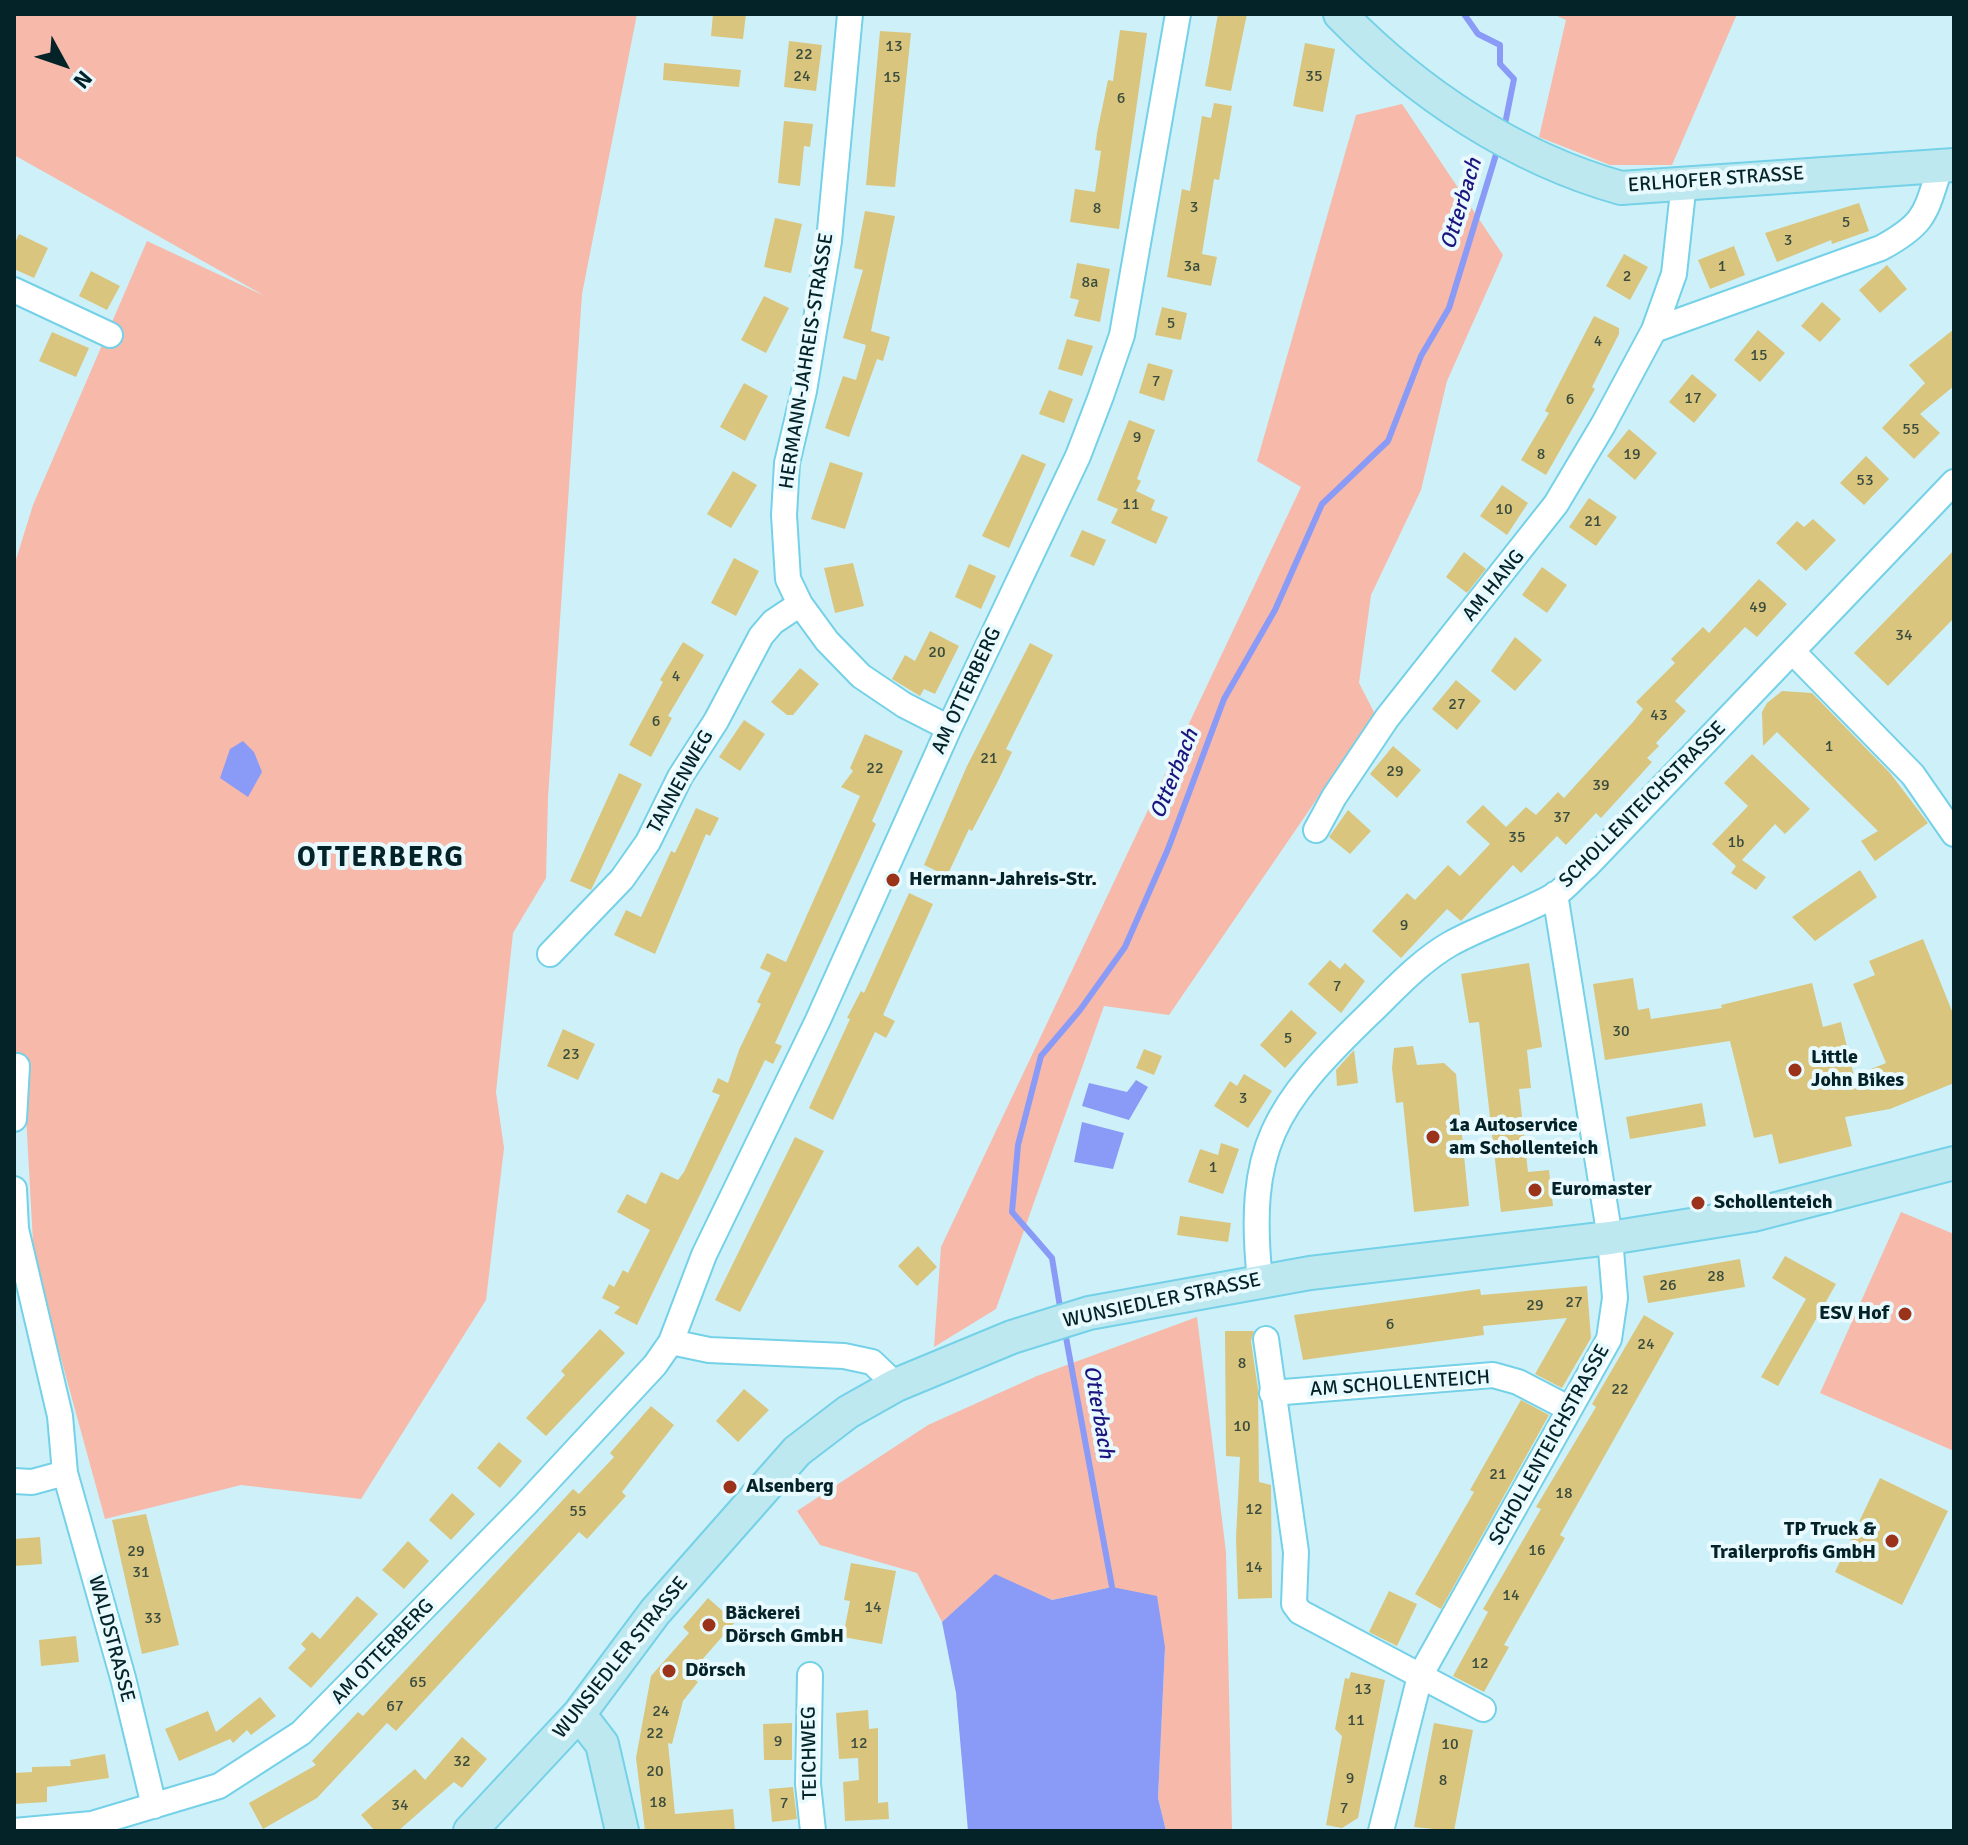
<!DOCTYPE html>
<html>
<head>
<meta charset="utf-8">
<style>
  body { margin:0 }
  #map { position:relative; width:1968px; height:1845px; overflow:hidden; background:#cef1f9; font-family:Signika,sans-serif }
  canvas { display:block }
  .frame { position:absolute; inset:0; border:16px solid #042329; pointer-events:none }
  .north { position:absolute; left:24px; top:24px; width:80px; height:80px; -webkit-text-stroke:6px #e9faff; paint-order:stroke; rotate:130deg; font-size:22px; font-weight:700; line-height:32px; text-align:center; color:#042329 }
  .north::after { content:''; display:block; margin:auto; width:28px; height:36px; background:#042329; clip-path:polygon(50% 0,100% 100%,50% 72%,0 100%) }
</style>
</head>
<body>
<div id="map">
<canvas width="1968" height="1845"></canvas>
<div class="frame"></div>
<div class="north">N</div>
</div>
<script>
const ctx = document.querySelector('canvas').getContext('2d');
ctx.lineJoin = 'round';
function fillPath(path, color) { ctx.fillStyle = color; ctx.fill(path, 'evenodd'); }
function stroke(path, color, width, dash) { ctx.strokeStyle = color; ctx.lineWidth = width; ctx.lineCap = dash ? 'butt' : 'round'; ctx.setLineDash(dash || []); ctx.stroke(path); }
function write(font, color, halo, rows, align = 'center') {
  ctx.font = font + ' Signika,sans-serif'; ctx.lineWidth = 8; ctx.setLineDash([]); ctx.textBaseline = 'middle'; ctx.strokeStyle = halo; ctx.fillStyle = color; for (const [text, x, y, turn = 0] of rows) {
    ctx.save(); ctx.translate(x, y); ctx.rotate((+turn || 0) * Math.PI / 180); ctx.textAlign = isNaN(turn) ? turn : align; if (halo) ctx.strokeText(text, 0, 0); ctx.fillText(text, 0, 0); ctx.restore();
  }
}
fillPath(new Path2D(`
  M14,14H637L582,294L548,798L546,878L513,933L496,1092L504,1148L486,1300L361,1499L241,1485L105,1519L34,1260L23,1061L14,1057V566L33,505L147,241L265,296L14,155Z
  M1553,14H1737L1672,165H1610L1539,137L1566,20Z
  M1402,104L1503,255L1447,381L1421,490L1371,595L1359,683L1375,714L1169,1015L1104,1006L996,1309L934,1347L941,1247L1301,487L1257,461L1356,115Z
  M1901,1212L1954,1234V1451L1820,1393Z
  M1197,1317L1226,1552L1232,1831H1166L1158,1798L1165,1647L1112,1587L1052,1600L995,1575L942,1622L917,1573L820,1545L797,1511L928,1425L1037,1376Z`), '#f6b9aa');
fillPath(new Path2D(`
  M243,741L254,752L262,772L248,797L220,778L230,749Z
  M1136,1080L1148,1087L1129,1120L1082,1106L1089,1083L1127,1092Z
  M1082,1122L1124,1133L1113,1169L1074,1162Z
  M995,1574L1052,1600L1112,1587L1157,1596L1165,1647L1158,1798L1166,1831H968L956,1693L942,1622Z`), '#899bf7');
stroke(new Path2D(`
  M1464,14L1478,34L1500,45V64L1514,79L1504,129
  M1061,1313L1052,1258L1012,1212L1018,1145L1041,1056L1080,1010L1125,947L1168,849L1224,699L1275,610L1322,504L1388,441L1421,356L1449,308L1498,148
  M1065,1332L1112,1587`), '#899bf7', 6);
fillPath(new Path2D(`
  M713,14H746L743,39L711,36Z
  M1218,14H1247L1231,91L1205,86Z
  M1120,30L1147,33L1119,229L1070,222L1075,189L1095,192L1101,151L1095,150L1097,133L1108,80L1113,81Z
  M880,31L911,33L895,187L866,185Z
  M789,41L822,45L816,91L784,87Z
  M1305,43L1335,49L1323,112L1293,106Z
  M664,63L741,70L739,87L663,80Z
  M1214,103L1232,106L1219,180L1214,179L1202,254L1217,257L1211,286L1167,277L1182,189L1190,191L1202,116L1211,118Z
  M784,121L813,124L810,147L804,146L800,186L778,183Z
  M1859,203L1869,231L1832,244L1831,240L1777,262L1765,233Z
  M865,211L895,216L871,331L890,337L883,361L877,359L849,437L825,428L843,376L856,380L866,345L843,338L863,270L854,268Z
  M775,218L802,224L791,273L764,267Z
  M19,234L48,248L34,278L14,269V245Z
  M1734,246L1745,275L1710,289L1698,260Z
  M1624,254L1648,267L1630,300L1606,286Z
  M1077,263L1110,269L1100,322L1074,316L1079,300L1070,298Z
  M1887,265L1907,289L1880,313L1859,290Z
  M91,271L120,286L107,310L79,296Z
  M764,296L789,308L766,353L741,340Z
  M1822,302L1841,319L1820,342L1801,326Z
  M1162,307L1187,313L1181,340L1155,335Z
  M1594,316L1619,328V334L1592,387L1595,389L1546,475L1521,460L1549,413L1545,411Z
  M1954,329V386L1920,414L1940,433L1914,459L1882,428L1925,383L1909,365Z
  M1758,330L1785,353L1760,382L1734,360Z
  M52,332L89,348L76,377L39,361Z
  M1067,339L1093,346L1082,376L1058,369Z
  M1148,363L1173,370L1164,401L1139,393Z
  M1692,374L1717,395L1694,423L1669,402Z
  M744,383L768,396L745,441L720,427Z
  M1049,390L1073,399L1064,423L1039,414Z
  M1129,420L1155,430L1137,479L1141,481L1136,491L1155,500L1151,510L1168,517L1156,544L1111,523L1118,509L1097,500Z
  M1629,429L1657,453L1635,480L1607,456Z
  M1022,454L1046,464L1009,548L982,536Z
  M1866,456L1889,479L1864,505L1840,483Z
  M830,462L863,473L845,529L811,519Z
  M733,471L757,485L731,528L707,514Z
  M1502,485L1528,503L1507,535L1480,516Z
  M1589,498L1617,517L1596,546L1569,527Z
  M1813,519L1836,540L1806,571L1776,543L1797,521L1804,527Z
  M1082,530L1106,540L1094,566L1070,556Z
  M1954,550V618L1888,686L1854,653Z
  M1464,552L1486,569L1467,593L1446,577Z
  M734,558L759,571L736,616L711,603Z
  M853,563L864,606L835,613L824,568Z
  M969,564L996,576L981,609L955,597Z
  M1542,567L1567,585L1547,613L1522,595Z
  M1759,579L1787,604L1757,637L1745,627L1675,701L1686,711L1656,743L1659,746L1647,758L1652,762L1601,818L1596,813L1566,845L1557,836L1521,873L1513,865L1461,921L1447,909L1401,958L1372,931L1407,893L1415,900L1448,865L1460,876L1490,844L1466,822L1483,805L1506,827L1526,807L1536,815L1558,792L1564,798L1633,722L1643,709L1636,702L1675,663L1671,659L1703,627L1709,633Z
  M930,631L959,646L935,694L924,689L920,696L892,679L905,655L915,661Z
  M1515,637L1542,660L1515,691L1491,671Z
  M683,642L704,655L668,716L672,718L651,757L629,745L663,682L660,680Z
  M1030,643L1053,655L1006,749L1012,752L998,781L972,831L969,829L947,876L924,865L967,766Z
  M800,668L819,684L793,715H787L771,702Z
  M1456,680L1481,701L1457,730L1432,709Z
  M1782,691L1812,693L1890,773L1928,823L1875,861L1861,841L1878,831L1777,732L1763,746L1762,712L1767,703Z
  M744,720L765,734L740,771L719,757Z
  M865,734L903,751L872,821L876,824L775,1043L782,1046L773,1064L765,1060L637,1325L614,1313L620,1307L602,1298L609,1284L614,1287L623,1270L628,1273L650,1230L617,1212L627,1194L646,1204L661,1172L678,1180L684,1172L720,1095L712,1092L718,1078L728,1083L739,1050L761,1004L757,1002L771,973L760,968L767,953L786,962L860,796L841,787L853,771L850,768Z
  M1393,746L1421,770L1397,798L1370,774Z
  M1752,754L1810,809L1785,834L1775,824L1742,860L1766,877L1756,890L1731,873L1736,866L1712,844L1748,806L1724,783Z
  M619,773L642,784L591,890L570,881Z
  M696,808L719,818L710,836L706,834L655,954L614,935L626,910L641,917L671,851L675,853Z
  M1348,810L1371,831L1350,854L1329,837Z
  M1860,870L1877,897L1815,941L1792,917Z
  M909,893L933,904L883,1015L895,1021L886,1038L875,1032L833,1120L809,1108L850,1019L847,1018L861,991L864,993Z
  M1923,939L1954,1016V1083L1890,1109L1845,1117L1852,1146L1779,1164L1772,1134L1754,1138L1730,1041L1605,1060L1593,984L1633,978L1638,1010L1649,1008L1651,1019L1722,1008L1721,1005L1812,983L1823,1027L1841,1022L1854,1076L1886,1063L1853,984L1875,975L1869,961Z
  M1330,960L1340,969L1345,963L1365,981L1341,1013L1308,984Z
  M1529,963L1542,1047L1527,1050L1531,1088L1519,1089L1528,1172L1549,1170L1553,1206L1501,1212L1479,1022L1469,1023L1461,974Z
  M1291,1010L1317,1033L1285,1068L1260,1045Z
  M563,1029L595,1044L578,1080L547,1066Z
  M1413,1046L1417,1065L1444,1063L1456,1074L1469,1206L1414,1212L1403,1102L1396,1103L1392,1068L1394,1048Z
  M1144,1049L1162,1056L1154,1075L1136,1068Z
  M1354,1050L1358,1083L1337,1086L1336,1070Z
  M1244,1074L1272,1091L1248,1128L1214,1106L1230,1081L1237,1086Z
  M1702,1103L1706,1126L1630,1139L1626,1117Z
  M795,1137L824,1151L740,1312L715,1300Z
  M1221,1143L1239,1149L1223,1194L1188,1182L1200,1149L1218,1155Z
  M1180,1216L1231,1223L1228,1242L1177,1235Z
  M918,1246L937,1267L917,1286L898,1266Z
  M1785,1256L1836,1284L1778,1386L1761,1377L1806,1299L1772,1278Z
  M1740,1259L1745,1287L1648,1303L1643,1276Z
  M1587,1286L1591,1338L1562,1388L1535,1374L1567,1318L1483,1326L1484,1335L1303,1360L1294,1315L1480,1289L1481,1295Z
  M1644,1315L1674,1333L1560,1535L1565,1538L1504,1645L1509,1647L1484,1692L1453,1676L1488,1612L1483,1609L1541,1509L1536,1507L1596,1407L1592,1404Z
  M600,1329L625,1353L546,1436L526,1418L565,1375L561,1371Z
  M1225,1331H1254L1251,1341L1258,1389L1259,1482L1271,1485L1272,1598L1238,1599L1236,1538L1240,1457L1226,1456Z
  M744,1389L769,1410L738,1442L716,1421Z
  M1521,1400L1549,1415L1441,1609L1415,1594L1474,1492L1470,1490Z
  M651,1406L674,1425L622,1492L626,1496L587,1539L579,1532L396,1731L387,1723L317,1798L263,1829L249,1803L316,1765L312,1761L358,1712L363,1716L573,1489L579,1494L614,1457L610,1453Z
  M499,1442L522,1461L500,1488L477,1468Z
  M1880,1478L1948,1511L1902,1605L1835,1572Z
  M452,1493L475,1514L451,1540L429,1520Z
  M146,1514L179,1645L142,1654L112,1520Z
  M40,1537L42,1564L14,1566V1539Z
  M408,1541L429,1561L404,1589L382,1570Z
  M851,1563L896,1571L882,1644L843,1637L850,1601L844,1600Z
  M1389,1591L1417,1604L1397,1646L1369,1632Z
  M357,1596L378,1614L311,1688L288,1668L306,1649L301,1644L312,1632L320,1639Z
  M708,1598L735,1622L694,1669L698,1673L694,1679L698,1682L683,1701L672,1744L668,1743L675,1814L733,1809L735,1831H645L636,1758L651,1676L689,1633L683,1627Z
  M76,1636L79,1662L41,1666L39,1640Z
  M1351,1672L1385,1680L1358,1818L1342,1828L1326,1825L1342,1736L1335,1729L1345,1678L1349,1679Z
  M260,1697L276,1716L251,1735L247,1730L233,1743L230,1739L179,1761L165,1729L208,1711L216,1732Z
  M868,1710L869,1729L878,1728V1803L888,1802L889,1819L845,1821L843,1782L859,1780L858,1758L839,1759L836,1713Z
  M792,1723V1760H764L763,1724Z
  M1434,1723L1473,1730L1454,1831L1414,1827Z
  M462,1737L487,1759L462,1788L454,1782L398,1831H375L361,1815L415,1769L425,1780Z
  M105,1754L109,1778L47,1787V1802L14,1804V1773L32,1772V1767L71,1766L70,1760Z
  M793,1787L797,1819L772,1822L769,1789Z`), '#d9c57e');
const street = new Path2D(`
  M850,14L829,241L804,391L787,463L784,515L788,579L800,604L827,641L861,676L904,705L949,728
  M14,290L110,335
  M1654,330L1881,248C1927,223 1925,213 1941,165
  M1793,652L1913,775L1954,834
  M1316,830L1334,797L1387,718L1556,504L1603,425L1654,330L1674,274L1684,182
  M550,954L622,879L648,842L680,777L716,721L761,636L773,622L800,604
  M14,1119L17,1066
  M14,1189L16,1229L60,1416L65,1473L123,1678L154,1806
  M1260,1281C1246,1147 1274,1106 1368,1015C1394,990 1419,962 1450,944C1484,925 1522,914 1555,895C1566,888 1576,875 1586,867L1954,482
  M1266,1339L1296,1552L1294,1604L1300,1612L1483,1709
  M671,1342L709,1350L844,1356L872,1362L896,1385
  M1272,1393L1493,1375L1518,1382L1568,1408
  M14,1481L32,1482L65,1473
  M810,1675L808,1784L813,1831
  M14,1831L92,1824L219,1786L301,1733L525,1505L655,1365L671,1342L704,1255L818,1020L949,728L1078,456L1101,396L1122,335L1178,14
  M1381,1831L1420,1676L1609,1339L1615,1298L1610,1238L1555,894`);
const secondary = new Path2D(`
  M1340,14C1417,93 1514,158 1621,188L1954,165
  M579,1714L602,1744L622,1831
  M470,1831L579,1714L655,1612L797,1451L848,1412L896,1385L1012,1337L1089,1313L1310,1273L1610,1238L1753,1215L1954,1163`);
stroke(street, '#74d1e7', 28);
stroke(secondary, '#74d1e7', 36);
stroke(street, '#fff', 24);
stroke(secondary, '#bee8f0', 32);
for (const [x, y, r, color] of [
  [893,880,8,"#9b331b"],
  [1795,1070,8,"#9b331b"],
  [1433,1137,8,"#9b331b"],
  [1535,1190,8,"#9b331b"],
  [1698,1203,8,"#9b331b"],
  [1905,1314,8,"#9b331b"],
  [730,1487,8,"#9b331b"],
  [1892,1541,8,"#9b331b"],
  [709,1625,8,"#9b331b"],
  [669,1671,8,"#9b331b"]
]) { const dot = new Path2D(); dot.arc(x, y, r, 0, 2 * Math.PI); ctx.fillStyle = color; ctx.fill(dot); stroke(dot, '#e9faff', 3); }
write('16px', '#394c3e', null, [
  ["13",894,47],
  ["22",804,55],
  ["24",802,77],
  ["35",1314,77],
  ["15",892,78],
  ["6",1121,99],
  ["3",1194,208],
  ["8",1097,209],
  ["5",1846,223],
  ["3",1788,241],
  ["3a",1192,267],
  ["1",1722,267],
  ["2",1627,277],
  ["8a",1090,283],
  ["5",1171,324],
  ["4",1598,342],
  ["15",1759,356],
  ["7",1156,382],
  ["17",1693,399],
  ["6",1570,400],
  ["55",1911,430],
  ["9",1137,438],
  ["8",1541,455],
  ["19",1632,455],
  ["53",1865,481],
  ["11",1131,505],
  ["10",1504,510],
  ["21",1593,522],
  ["49",1758,608],
  ["34",1904,636],
  ["20",937,653],
  ["4",676,677],
  ["27",1457,705],
  ["43",1659,716],
  ["6",656,722],
  ["1",1829,747],
  ["21",989,759],
  ["22",875,769],
  ["29",1395,772],
  ["39",1601,786],
  ["37",1562,818],
  ["35",1517,838],
  ["1b",1736,843],
  ["9",1404,926],
  ["7",1337,987],
  ["30",1621,1032],
  ["5",1288,1039],
  ["23",571,1055],
  ["3",1243,1099],
  ["1",1213,1168],
  ["28",1716,1277],
  ["26",1668,1286],
  ["27",1574,1303],
  ["29",1535,1306],
  ["6",1390,1325],
  ["24",1646,1345],
  ["8",1242,1364],
  ["22",1620,1390],
  ["10",1242,1427],
  ["21",1498,1475],
  ["18",1564,1494],
  ["12",1254,1510],
  ["55",578,1512],
  ["16",1537,1551],
  ["29",136,1552],
  ["14",1254,1568],
  ["31",141,1573],
  ["14",1511,1596],
  ["14",873,1608],
  ["33",153,1619],
  ["12",1480,1664],
  ["65",418,1683],
  ["13",1363,1690],
  ["67",395,1707],
  ["24",661,1712],
  ["11",1356,1721],
  ["22",655,1734],
  ["9",778,1742],
  ["12",859,1744],
  ["10",1450,1745],
  ["32",462,1762],
  ["20",655,1772],
  ["9",1350,1779],
  ["8",1443,1781],
  ["18",658,1803],
  ["7",784,1804],
  ["34",400,1806],
  ["7",1344,1809]
]);
write('20px', '#042329', '#e9faff', [
  ["ERLHOFER STRASSE",1716,180,-4],
  ["HERMANN-JAHREIS-STRASSE",807,361,-81],
  ["AM HANG",1494,586,-51],
  ["AM OTTERBERG",967,691,-65],
  ["TANNENWEG",681,782,-61],
  ["SCHOLLENTEICHSTRASSE",1643,805,-45],
  ["WUNSIEDLER STRASSE",1162,1301,-12],
  ["AM SCHOLLENTEICH",1400,1384,-4],
  ["SCHOLLENTEICHSTRASSE",1550,1445,-61],
  ["WALDSTRASSE",111,1639,75],
  ["AM OTTERBERG",383,1652,-46],
  ["WUNSIEDLER STRASSE",621,1658,-51],
  ["TEICHWEG",810,1753,-91]
]);
write('bold 20px', '#042329', '#e9faff', [
  ["Hermann-Jahreis-Str.",909,880],
  ["Little",1811,1058],
  ["John Bikes",1811,1081],
  ["1a Autoservice",1449,1126],
  ["am Schollenteich",1449,1149],
  ["Euromaster",1551,1190],
  ["Schollenteich",1714,1203],
  ["ESV Hof",1889,1314,"right"],
  ["Alsenberg",746,1487],
  ["TP Truck &",1876,1530,"right"],
  ["Trailerprofis GmbH",1876,1553,"right"],
  ["Bäckerei",725,1614],
  ["Dörsch GmbH",725,1637],
  ["Dörsch",685,1671]
], 'left');
write('italic 22px', '#1e147f', '#e9faff', [
  ["Otterbach",1462,204,-73],
  ["Otterbach",1175,774,-68],
  ["Otterbach",1098,1412,80]
]);
ctx.letterSpacing = '2px';
write('bold 28px', '#042329', '#e9faff', [
  ["OTTERBERG",381,859]
]);
ctx.letterSpacing = '0px';
</script>
</body>
</html>
